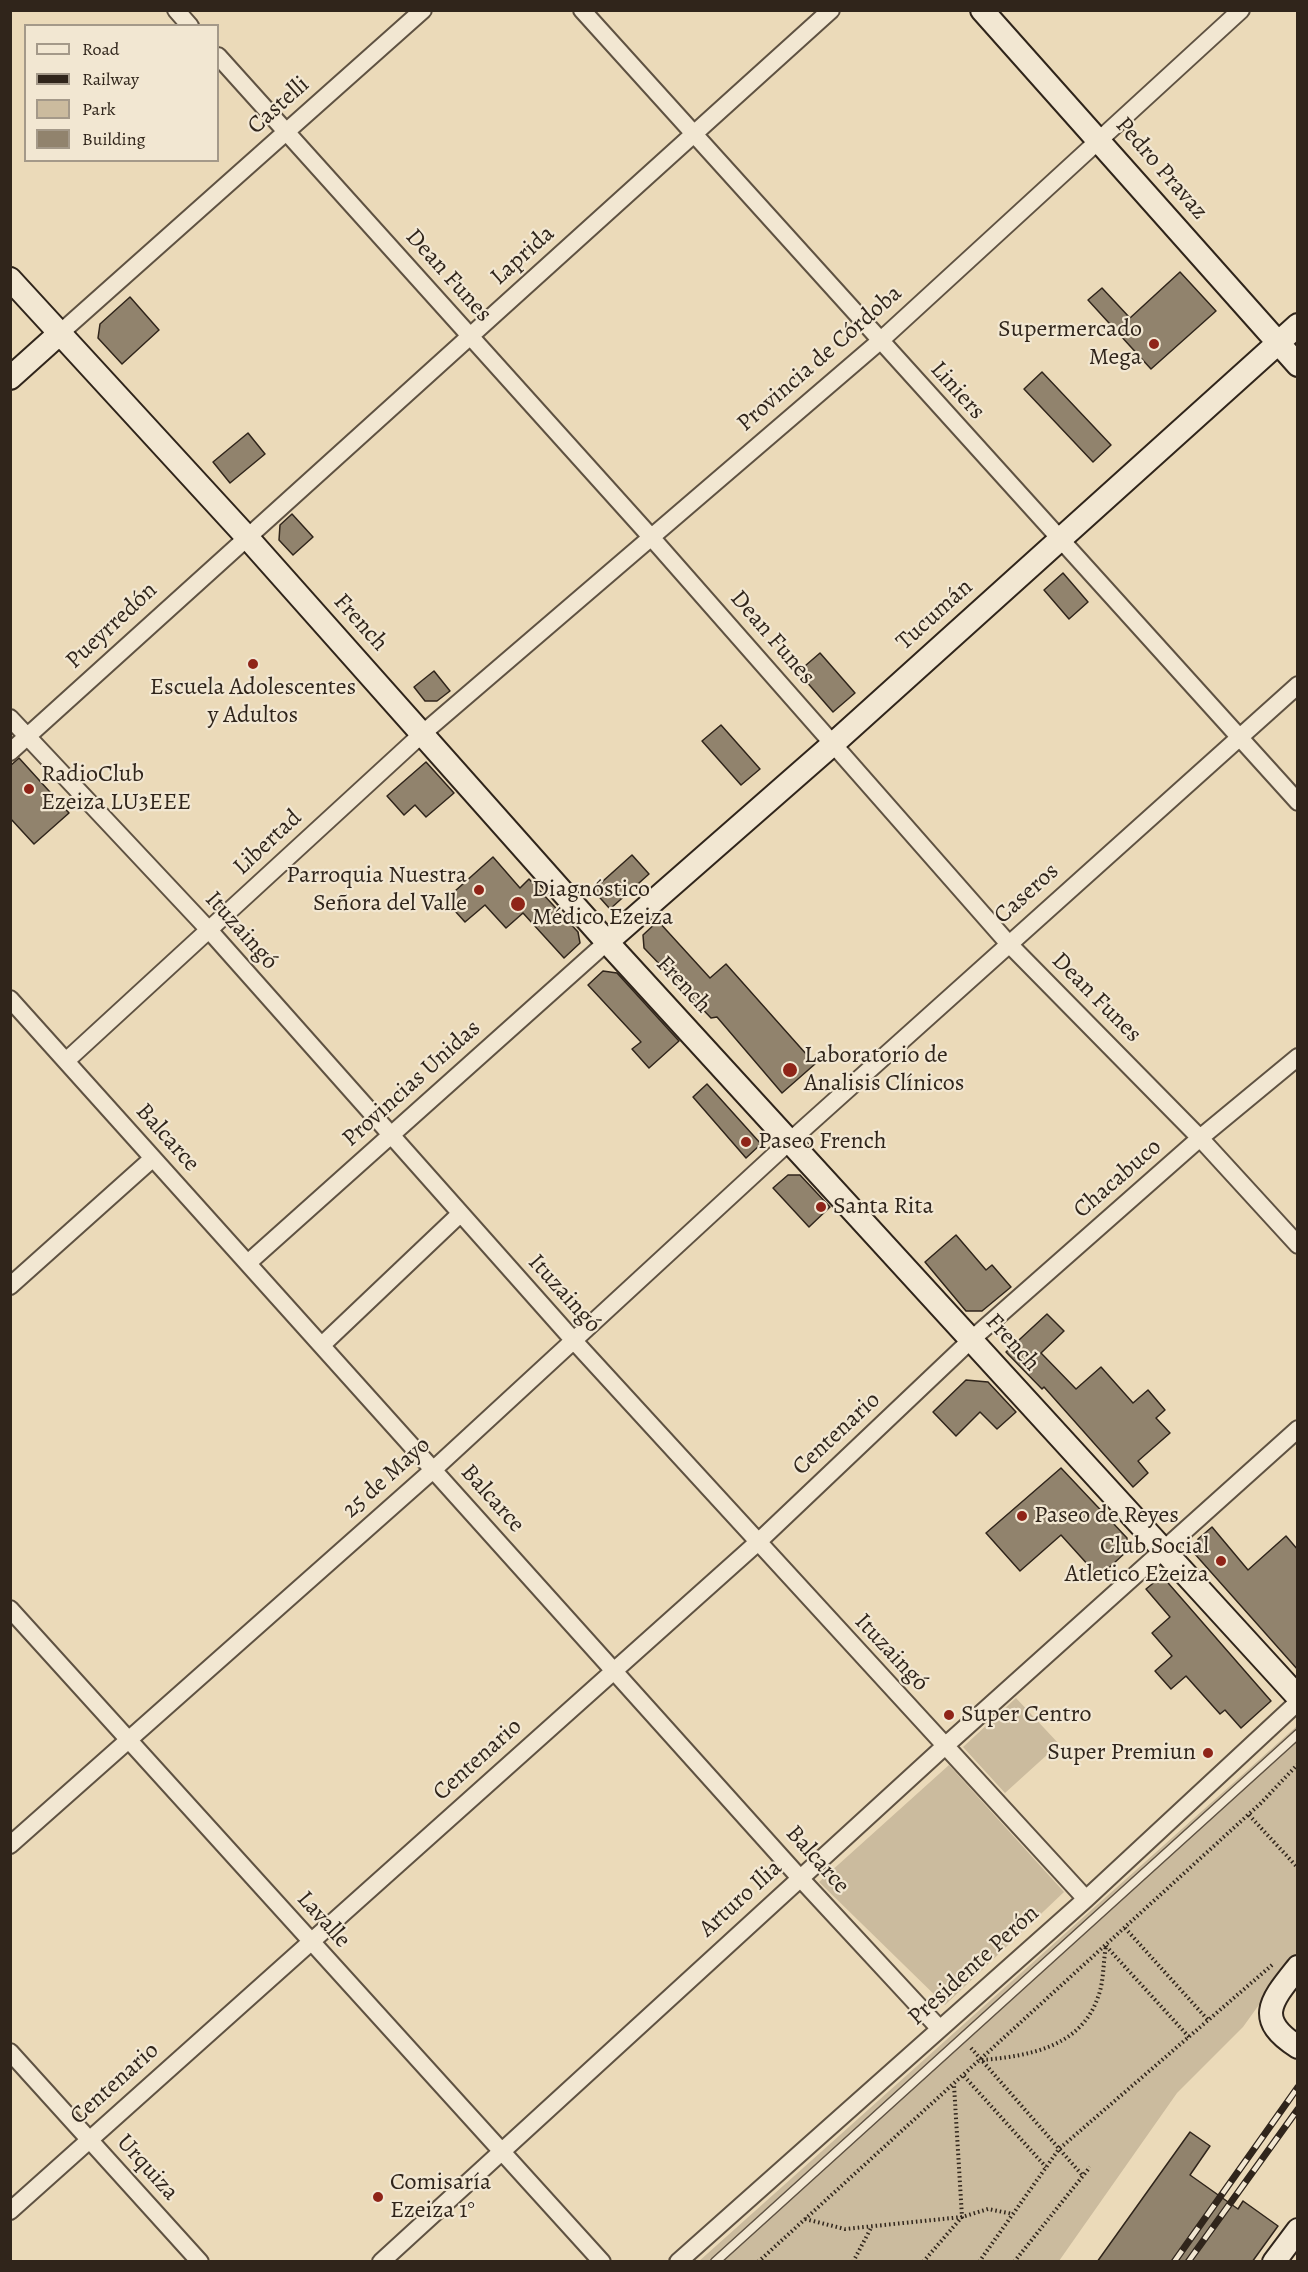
<!DOCTYPE html>
<html>
<head>
<meta charset="utf-8">
<style>
  body { margin:0 }
  #map { position:relative; width:1308px; height:2272px; overflow:hidden; background:#ebdab9; font-family:Alegreya,serif }
  canvas { display:block }
  .frame { position:absolute; inset:0; border:12px solid #30251b; pointer-events:none }
  .legend { position:absolute; left:24px; top:24px; width:195px; height:138px; box-sizing:border-box; background:#f2e7d2; border:2px solid #a49989; margin:0; padding:8px 10px; list-style:none; font-size:18px; color:#30251b }
  .legend li { display:flex; align-items:center; gap:12px; height:30px }
  .legend b { width:30px; border:2px solid #a49989 }
</style>
</head>
<body>
<div id="map">
<canvas width="1308" height="2272"></canvas>
<div class="frame"></div>
<ul class="legend">
<li><b style="height:8px;background:#f2e7d2"></b>Road</li>
<li><b style="height:8px;background:#30251b"></b>Railway</li>
<li><b style="height:16px;background:#cbbb9e"></b>Park</li>
<li><b style="height:16px;background:#91836d"></b>Building</li>
</ul>
</div>
<script>
const ctx = document.querySelector('canvas').getContext('2d');
ctx.lineJoin = 'round';
function fillPath(path, color) { ctx.fillStyle = color; ctx.fill(path, 'evenodd'); }
function stroke(path, color, width, dash) { ctx.strokeStyle = color; ctx.lineWidth = width; ctx.lineCap = dash ? 'butt' : 'round'; ctx.setLineDash(dash || []); ctx.stroke(path); }
function write(font, color, halo, rows, align = 'center') {
  ctx.font = font + ' Alegreya,serif'; ctx.lineWidth = 4.5; ctx.setLineDash([]); ctx.textBaseline = 'middle'; ctx.strokeStyle = halo; ctx.fillStyle = color; for (const [text, x, y, turn = 0] of rows) {
    ctx.save(); ctx.translate(x, y); ctx.rotate((+turn || 0) * Math.PI / 180); ctx.textAlign = isNaN(turn) ? turn : align; if (halo) ctx.strokeText(text, 0, 0); ctx.fillText(text, 0, 0); ctx.restore();
  }
}
fillPath(new Path2D(`
  M1016,1698L1059,1744L1005,1793L963,1747Z
  M1297,1726V1952L1243,2027L1177,2093L1059,2261L698,2262Z
  M949,1765L1064,1892L945,2005L819,1882Z`), '#cbbb9e');
const building = new Path2D(`
  M1180,272L1216,311L1151,369L1088,300L1102,288L1130,318Z
  M130,297L159,330L122,364L98,338L100,324Z
  M1042,372L1111,445L1093,462L1024,389Z
  M248,433L265,454L230,483L213,462Z
  M292,514L313,537L293,555L279,540L280,525Z
  M1063,573L1088,602L1069,619L1044,590Z
  M820,653L855,693L833,712L798,672Z
  M434,671L450,691L437,701H425L414,687Z
  M721,725L760,769L741,785L702,741Z
  M19,758L69,813L34,844L10,818V766Z
  M426,762L454,793L426,817L415,805L404,815L387,796Z
  M632,855L649,874L610,909L593,890Z
  M493,857L520,888L529,879L578,932L580,943L564,958L523,913L506,928L485,905L465,922L445,900Z
  M658,921L710,978L726,964L815,1064L782,1093L717,1017L711,1018L644,948L643,935Z
  M603,971L617,973L679,1041L649,1068L632,1049L641,1042L588,985Z
  M707,1084L761,1144L746,1158L693,1097Z
  M788,1175H800L830,1207L809,1227L773,1188Z
  M956,1235L986,1270L992,1265L1011,1287L982,1311H966L925,1262Z
  M1047,1314L1064,1331L1041,1353L1076,1389L1101,1367L1133,1403L1148,1390L1165,1410L1156,1418L1170,1433L1138,1461L1148,1473L1133,1487L1044,1387L1042,1389L1006,1352Z
  M966,1380L988,1382L1016,1412L997,1429L980,1412L956,1436L933,1412Z
  M1061,1468L1127,1538L1126,1552L1099,1577L1061,1535L1020,1571L986,1533Z
  M1212,1527L1248,1570L1286,1536L1298,1550V1670L1194,1553L1198,1539Z
  M1162,1576L1271,1701L1241,1728L1225,1710L1220,1714L1186,1676L1171,1689L1155,1671L1172,1656L1152,1633L1170,1617L1146,1589Z
  M1190,2132L1210,2146L1190,2175L1238,2209L1243,2201L1278,2226L1252,2262H1097Z`);
fillPath(building, '#91836d');
stroke(building, '#30251b', 1.5);
const lane = new Path2D(`
  M715,2262L1298,1734`);
const street = new Path2D(`
  M176,10L190,26
  M582,10L1298,802
  M218,56L651,537L1008,943L1200,1138L1298,1245
  M59,334L423,10
  M10,718L209,930L575,1342L1086,1899
  M10,752L831,10
  M10,999L800,1878L940,2029
  M66,1061L422,734L880,341L1241,10
  M249,1262L607,942
  M10,1286L152,1159
  M322,1345L460,1214
  M10,1609L602,2262
  M10,1845L433,1470L790,1141L1298,685
  M10,2052L200,2262
  M10,2211L757,1543L972,1339L1200,1138L1298,1057
  M381,2262L945,1746L1298,1429
  M678,2262L1086,1899L1298,1702`);
const secondary = new Path2D(`
  M982,10L1298,365
  M10,279L246,536L607,942L1298,1697
  M10,378L59,334
  M607,942L833,744L1298,325
  M1298,1967C1271,2001 1254,2019 1298,2047
  M1274,2262L1298,2230`);
stroke(lane, '#5f5242', 11);
stroke(street, '#5f5242', 20);
stroke(secondary, '#30251b', 26);
stroke(new Path2D(`
  M1249,1815L1298,1868
  M1125,1928L1208,2020
  M1106,1946L1189,2037
  M971,2048L1083,2176
  M982,2060C1029,2056 1081,2047 1098,1997C1104,1982 1103,1962 1106,1946
  M964,2076L1046,2167
  M805,2219L845,2229L962,2217L988,2209L1013,2214
  M758,2262L1261,1803L1298,1764
  M853,2262L871,2228
  M923,2262L962,2217L954,2085
  M979,2262L1059,2149L1272,1965
  M1014,2262L1090,2167`), '#30251b', 4, [1.5, 3]);
stroke(lane, '#f2e7d2', 8);
stroke(street, '#f2e7d2', 16);
stroke(secondary, '#f2e7d2', 22);
const rail = new Path2D(`
  M1174,2262L1298,2087
  M1188,2262L1298,2109`);
stroke(rail, '#30251b', 7);
stroke(rail, '#f2e7d2', 4.5, [14]);
for (const [x, y, r, color] of [
  [1154,344,6,"#8f2418"],
  [253,664,6,"#8f2418"],
  [29,789,6,"#8f2418"],
  [479,890,6,"#8f2418"],
  [518,904,8,"#8f2418"],
  [790,1070,8,"#8f2418"],
  [746,1142,6,"#8f2418"],
  [821,1207,6,"#8f2418"],
  [1022,1516,6,"#8f2418"],
  [1221,1561,6,"#8f2418"],
  [949,1715,6,"#8f2418"],
  [1208,1753,6,"#8f2418"],
  [378,2197,6,"#8f2418"]
]) { const dot = new Path2D(); dot.arc(x, y, r, 0, 2 * Math.PI); ctx.fillStyle = color; ctx.fill(dot); stroke(dot, '#f2e7d2', 2); }
write('24px', '#30251b', '#f2e7d2', [
  ["Castelli",279,106,-42],
  ["Pedro Pravaz",1161,169,49],
  ["Laprida",523,256,-42],
  ["Dean Funes",448,276,48],
  ["Provincia de Córdoba",820,359,-41],
  ["Liniers",957,391,48],
  ["Tucumán",935,615,-42],
  ["French",360,623,48],
  ["Pueyrredón",112,626,-43],
  ["Dean Funes",772,638,49],
  ["Libertad",268,843,-43],
  ["Caseros",1027,894,-42],
  ["Ituzaingó",241,931,48],
  ["French",683,985,47],
  ["Dean Funes",1096,998,45],
  ["Provincias Unidas",412,1084,-42],
  ["Balcarce",167,1138,48],
  ["Chacabuco",1118,1179,-41],
  ["Ituzaingó",564,1294,48],
  ["French",1012,1343,48],
  ["Centenario",837,1434,-43],
  ["25 de Mayo",387,1478,-42],
  ["Balcarce",492,1499,48],
  ["Ituzaingó",891,1653,47],
  ["Centenario",478,1760,-42],
  ["Balcarce",817,1860,48],
  ["Arturo Ilia",741,1899,-42],
  ["Lavalle",323,1920,48],
  ["Presidente Perón",974,1966,-42],
  ["Centenario",115,2084,-42],
  ["Urquiza",147,2168,48]
]);
write('24px', '#30251b', '#f2e7d2', [
  ["Supermercado",1142,330,"right"],
  ["Mega",1142,358,"right"],
  ["Escuela Adolescentes",253,688,"center"],
  ["y Adultos",253,716,"center"],
  ["RadioClub",41,775],
  ["Ezeiza LU3EEE",41,803],
  ["Parroquia Nuestra",467,876,"right"],
  ["Señora del Valle",467,904,"right"],
  ["Diagnóstico",532,890],
  ["Médico Ezeiza",532,918],
  ["Laboratorio de",804,1056],
  ["Analisis Clínicos",804,1084],
  ["Paseo French",758,1142],
  ["Santa Rita",833,1207],
  ["Paseo de Reyes",1034,1516],
  ["Club Social",1209,1547,"right"],
  ["Atletico Ezeiza",1209,1575,"right"],
  ["Super Centro",961,1715],
  ["Super Premiun",1196,1753,"right"],
  ["Comisaría",390,2183],
  ["Ezeiza 1°",390,2211]
], 'left');
</script>
</body>
</html>
